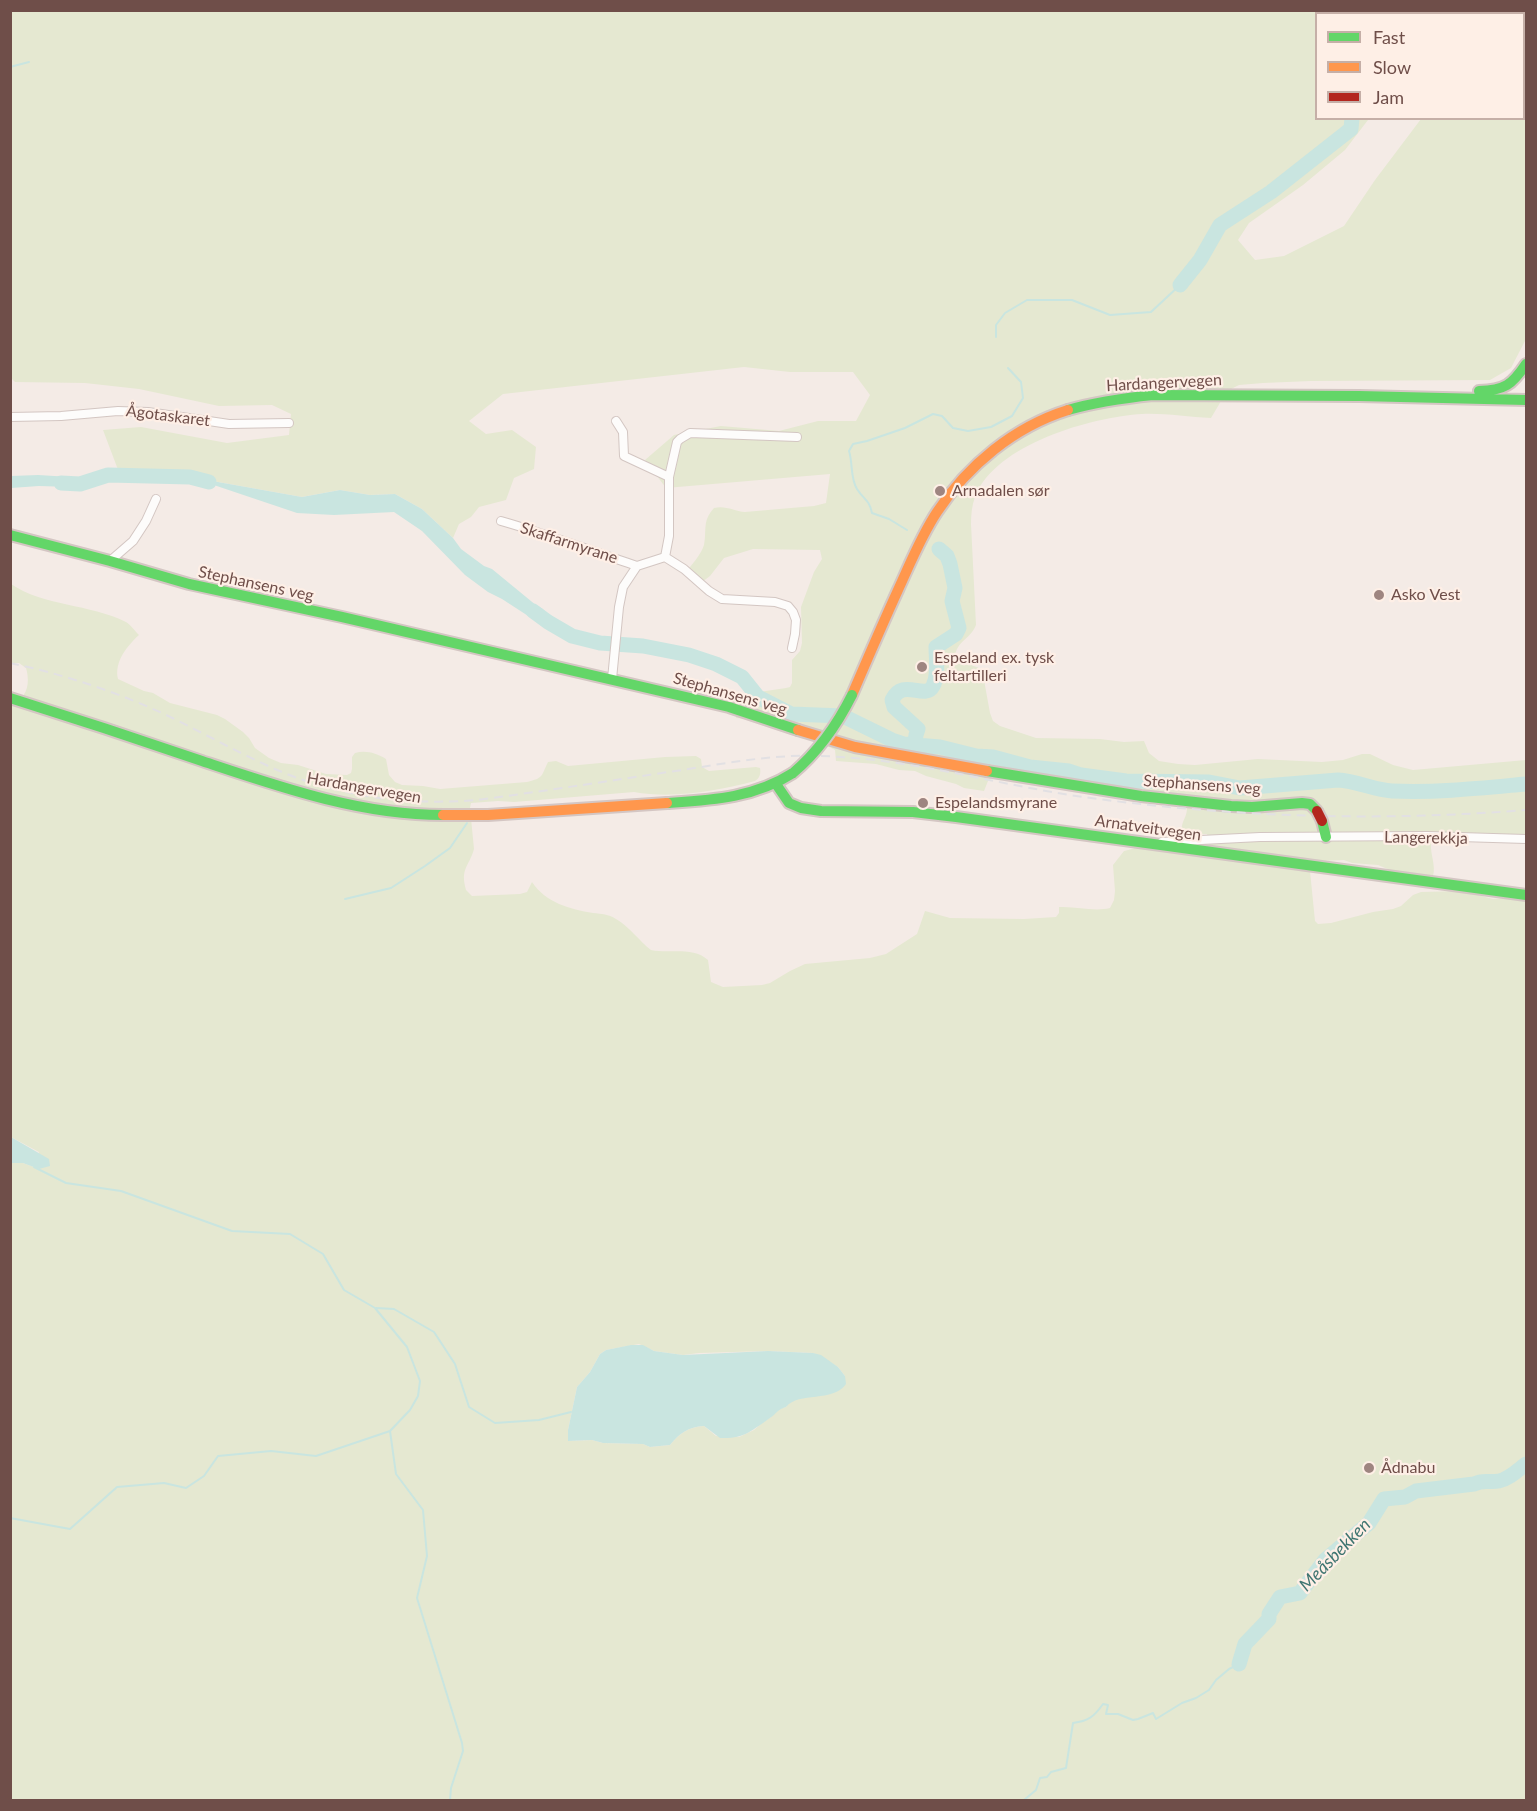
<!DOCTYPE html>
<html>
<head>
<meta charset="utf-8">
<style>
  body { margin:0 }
  #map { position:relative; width:1537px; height:1811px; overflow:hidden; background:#f4ebe6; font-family:Lato,sans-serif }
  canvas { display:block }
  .frame { position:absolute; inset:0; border:12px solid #6f4e49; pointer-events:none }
  .legend { position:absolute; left:1315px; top:12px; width:210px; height:108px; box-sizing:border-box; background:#feefe6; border:2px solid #c5afa7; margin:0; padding:8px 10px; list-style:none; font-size:18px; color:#6f4e49 }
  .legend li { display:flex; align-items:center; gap:12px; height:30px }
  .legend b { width:30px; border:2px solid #c5afa7 }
</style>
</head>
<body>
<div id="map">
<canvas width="1537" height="1811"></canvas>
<div class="frame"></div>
<ul class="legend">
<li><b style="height:8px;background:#63d668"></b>Fast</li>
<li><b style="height:8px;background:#ff974d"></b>Slow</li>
<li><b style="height:8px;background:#b3261e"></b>Jam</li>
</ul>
</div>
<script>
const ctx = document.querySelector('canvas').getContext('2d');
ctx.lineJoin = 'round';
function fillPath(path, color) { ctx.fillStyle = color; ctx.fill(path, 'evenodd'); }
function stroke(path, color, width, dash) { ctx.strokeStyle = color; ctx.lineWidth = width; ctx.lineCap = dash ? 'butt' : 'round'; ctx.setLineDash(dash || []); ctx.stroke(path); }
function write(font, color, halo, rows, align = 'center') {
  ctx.font = font + ' Lato,sans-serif'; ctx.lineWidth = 4.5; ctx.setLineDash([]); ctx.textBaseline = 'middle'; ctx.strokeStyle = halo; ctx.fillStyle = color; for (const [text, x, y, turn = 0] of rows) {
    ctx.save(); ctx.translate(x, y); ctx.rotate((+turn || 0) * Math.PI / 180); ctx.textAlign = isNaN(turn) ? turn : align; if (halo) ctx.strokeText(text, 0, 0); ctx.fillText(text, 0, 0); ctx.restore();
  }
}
fillPath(new Path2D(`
  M11,11H1418L1416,14H1316V118L1368,120L1345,150L1303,185L1249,223L1238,240L1255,260L1284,256L1344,226L1375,180L1421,119L1524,118V14L1521,13L1523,11H1526V339L1511,368L1490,380L1311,381L1263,383L1239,385L1227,391L1211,418C1188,417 1164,413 1142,414C1092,417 995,444 975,497C972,505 971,514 971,524L976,625C970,641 953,641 955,663L971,665L982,669L990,713L993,721L1000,726L1036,738L1100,739L1124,742L1144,741L1149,753L1159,761L1178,764L1195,765L1258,759L1322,762L1343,760L1362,754H1370L1393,765L1413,770L1526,760V837L1480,838L1431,843C1430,854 1436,865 1433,876L1406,874L1390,870L1378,865L1352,863L1344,860L1318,861L1312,867L1310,871L1315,921L1318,924L1331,923L1373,912L1393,909L1401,906L1413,895L1421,892L1462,891L1493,899L1526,897V1800H11V1163H23L34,1167L39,1152L11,1137L10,697L21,698C29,691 29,678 26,668L19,663H11V584C43,606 90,604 126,622C131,625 135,631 139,635C127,646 114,662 118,679L144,691L153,693L170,703L217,715L225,719L243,732L249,738L255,748L269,758L281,763L298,765L326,774L347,775L351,773L352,769V757L355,753C366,750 376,753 386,759L389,775L395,782L402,785L423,786L440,789L527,782C544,778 541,776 548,762L556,761L568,766L665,757L696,756L701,759L702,767L709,771L756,767L760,768C761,773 760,778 755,781C717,791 673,799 634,792L514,802L498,801L471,803L470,808L474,849C469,867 460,868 466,890L472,896L520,894L527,892L532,882C546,903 570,909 593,913C602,914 608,914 616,919C630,927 639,941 651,950C669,954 693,946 708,960L711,982L723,987L762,985L770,983L790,971L805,964L870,958L886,954L917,934L925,911L950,918L1024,919L1056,917L1059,913V907C1077,906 1093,912 1110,908L1114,900L1115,891L1113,865L1124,851L1136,848L1210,851L1207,834L1182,835C1180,820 1187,820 1187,807L1184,804L1097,791L1048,788L994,776L988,781L984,791L964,788L956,784L926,776L915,771L899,770L876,764L836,761L835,750L810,737L791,734L756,720L736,718L735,698L739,695L786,688L790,687L792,683V660L800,651L802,643L801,607L814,572L822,559L820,550L753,549L724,558L710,576L698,585L685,574C691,565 701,555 704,545C707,530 702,521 714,508C725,505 734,511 745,512L814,506L826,503L830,474L666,488L645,460L674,435L721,426L779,431L818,421H856L870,395L853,372H790L744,367L503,394L469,421L486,434L512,430L536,447L534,469L514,478L506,500L479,507L471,517L459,524L453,538L422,509L395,494L370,495L340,490L302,497L190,477L120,475L103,430L141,427L227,443L289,435L291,414L272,405L219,406L139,389L85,383L15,382L11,378ZM639,1344L654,1351L683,1355L699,1353L768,1351L813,1353L838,1367L845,1376L788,1403L786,1407L779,1409L771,1417L763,1422L754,1430L739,1437L716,1436L704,1426C688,1427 680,1433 670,1445L650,1447L643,1444L603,1443L592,1440L568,1441V1430L577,1387L590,1372L600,1354L606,1350Z`), '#e5e8d1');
fillPath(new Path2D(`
  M38,475L71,477L80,484L71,487L39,486L11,488V476Z
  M190,477L302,497L340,490L370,495L395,494L422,509L453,538L461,549L484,566L492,569L537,606C545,609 551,615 546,624L539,623L502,599L488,592L465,575L422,531L394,512L334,515L297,513Z
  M11,1137L49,1159L50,1166L39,1169L23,1163H11Z
  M631,1345H643L654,1351L683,1355L768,1351L813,1353L821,1355L838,1367L845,1376L846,1384C833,1403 799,1391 786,1407C778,1409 776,1414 770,1418C751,1431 744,1439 720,1438L704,1426C688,1427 680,1433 670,1445L650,1447L643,1444L603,1443L592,1440L568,1441V1430L577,1387L590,1372L600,1354L606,1350Z`), '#c9e5e0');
stroke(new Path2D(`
  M10,67L29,62
  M996,337V325L1005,313L1027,300H1072L1110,315L1151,312L1180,285
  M907,530L889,519L872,513C869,499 864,500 857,489C850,478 853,463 849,451L853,444L867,441L905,428L933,414L942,416L953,428L968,431L991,427L1012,416L1023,398L1021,382L1008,368
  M345,899L391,888L425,866L450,848L467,823
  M376,1308L394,1309L434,1332L455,1364L469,1407L495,1423L539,1420L571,1412
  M390,1431L396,1474L423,1510L427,1556L417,1598L462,1743L463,1751L451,1788L450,1800
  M10,1518L70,1529L117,1487L164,1483L186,1488L204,1476L218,1456L271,1451L316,1456L390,1431L410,1410L418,1396L420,1381L407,1347L375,1308L344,1290L323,1254L290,1234L232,1231L121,1191L66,1183L34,1167
  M1024,1800L1036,1790L1040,1778L1047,1777L1051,1772L1066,1768L1073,1723C1088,1721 1094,1717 1103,1704L1108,1705L1106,1714H1118L1133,1720L1138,1719L1153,1713L1156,1719L1182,1703L1196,1698L1209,1690L1216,1680L1229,1669L1239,1664`), '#c9e5e0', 2);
stroke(new Path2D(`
  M1180,285L1200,260L1220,225L1271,192L1351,129L1352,118
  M61,483L80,484L108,475L190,477L209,482
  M533,611L548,622L572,636L600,643L643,646L689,655L716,664L742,677L758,697L791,714L843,716L892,740L904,744L940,747L976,756L993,757L1030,767L1069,771L1081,775L1126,781L1209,782L1240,788L1338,780C1357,781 1374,790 1392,791C1437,793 1482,788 1526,784
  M915,745L916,735L918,729L894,707L892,700C903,677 925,701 933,686C939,675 936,659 936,647L956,634L959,628L952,601L955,588L950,564L947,556L939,549
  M1239,1664L1245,1644L1269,1619V1614L1280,1597L1300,1593L1325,1560L1369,1523L1384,1499L1405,1497L1416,1491L1474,1484C1484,1479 1489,1483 1499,1481C1509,1479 1518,1470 1526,1464`), '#c9e5e0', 15);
const street = new Path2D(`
  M10,417L61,416L118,411L148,412L229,424L289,423
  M616,421L623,432L624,456L669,477
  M501,521C547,534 591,551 637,566
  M665,557L684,569L709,591L722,599L775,602L788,606L793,612L796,620L795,634L792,648
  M110,561L133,541L146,521L156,499
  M612,679L619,607L623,587L637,566L665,557L669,536V477L677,442L680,439L690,433L797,437
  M1162,842L1260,837L1427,836L1526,839`);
const fast = new Path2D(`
  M1479,391C1505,390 1512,385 1526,364
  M1068,410C1096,402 1124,398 1153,395L1359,396L1526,400
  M10,535L110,561L189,584L342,617L729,707L798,730
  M10,698C74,718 138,739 202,761C280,787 360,815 443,815
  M987,771L1141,796L1231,806L1252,807L1302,803L1310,804L1317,811
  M776,784L789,803L801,808L821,811L913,812L956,817L1526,895
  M667,803C712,800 754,798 793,773
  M1322,821L1326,837`);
const slow = new Path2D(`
  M852,695C867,660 882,625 898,590C910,564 921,536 937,512C968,465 1014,427 1068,410
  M798,730L855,747L987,771
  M443,815H488L667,803`);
stroke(street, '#d3c6c2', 10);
stroke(fast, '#d4c6c3', 14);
stroke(slow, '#d4c6c3', 14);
stroke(street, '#fdfcfb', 8);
stroke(fast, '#63d668', 10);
stroke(slow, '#ff974d', 10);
stroke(new Path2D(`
  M10,663C62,674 114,691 162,713C196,729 229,748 264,764C331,796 404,806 477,800C546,791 614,780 682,770C728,763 774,754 820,756C906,758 991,783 1076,796C1226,817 1376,822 1526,810`), '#e2e0e3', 2, [9, 6]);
const fastBridge = new Path2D(`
  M793,773C819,751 837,725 852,695`);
const jamBridge = new Path2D(`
  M1317,811L1322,821`);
stroke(fastBridge, '#d4c6c3', 14, []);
stroke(jamBridge, '#d4c6c3', 14, []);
stroke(fastBridge, '#63d668', 10);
stroke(jamBridge, '#b3261e', 10);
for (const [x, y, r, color] of [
  [940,491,6,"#9e8580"],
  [1379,595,6,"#9e8580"],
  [922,667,6,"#9e8580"],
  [923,803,6,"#9e8580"],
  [1369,1468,6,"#9e8580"]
]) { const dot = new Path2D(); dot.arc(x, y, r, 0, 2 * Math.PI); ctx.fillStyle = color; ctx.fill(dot); stroke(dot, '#feefe6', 2); }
write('16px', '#6f4e49', '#feefe6', [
  ["Hardangervegen",1164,383,-3],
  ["Ågotaskaret",168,416,7],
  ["Skaffarmyrane",569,543,18],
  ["Stephansens veg",256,584,12],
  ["Stephansens veg",730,694,16],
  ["Stephansens veg",1202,785,4],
  ["Hardangervegen",364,788,10],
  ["Arnatveitvegen",1148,828,8],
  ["Langerekkja",1426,838,1]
]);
write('16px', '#6f4e49', '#feefe6', [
  ["Arnadalen sør",952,491],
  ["Asko Vest",1391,595],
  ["Espeland ex. tysk",934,658],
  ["feltartilleri",934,676],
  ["Espelandsmyrane",935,803],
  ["Ådnabu",1381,1468]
], 'left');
write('italic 18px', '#3f7571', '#feefe6', [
  ["Meåsbekken",1335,1555,-46]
]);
</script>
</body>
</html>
